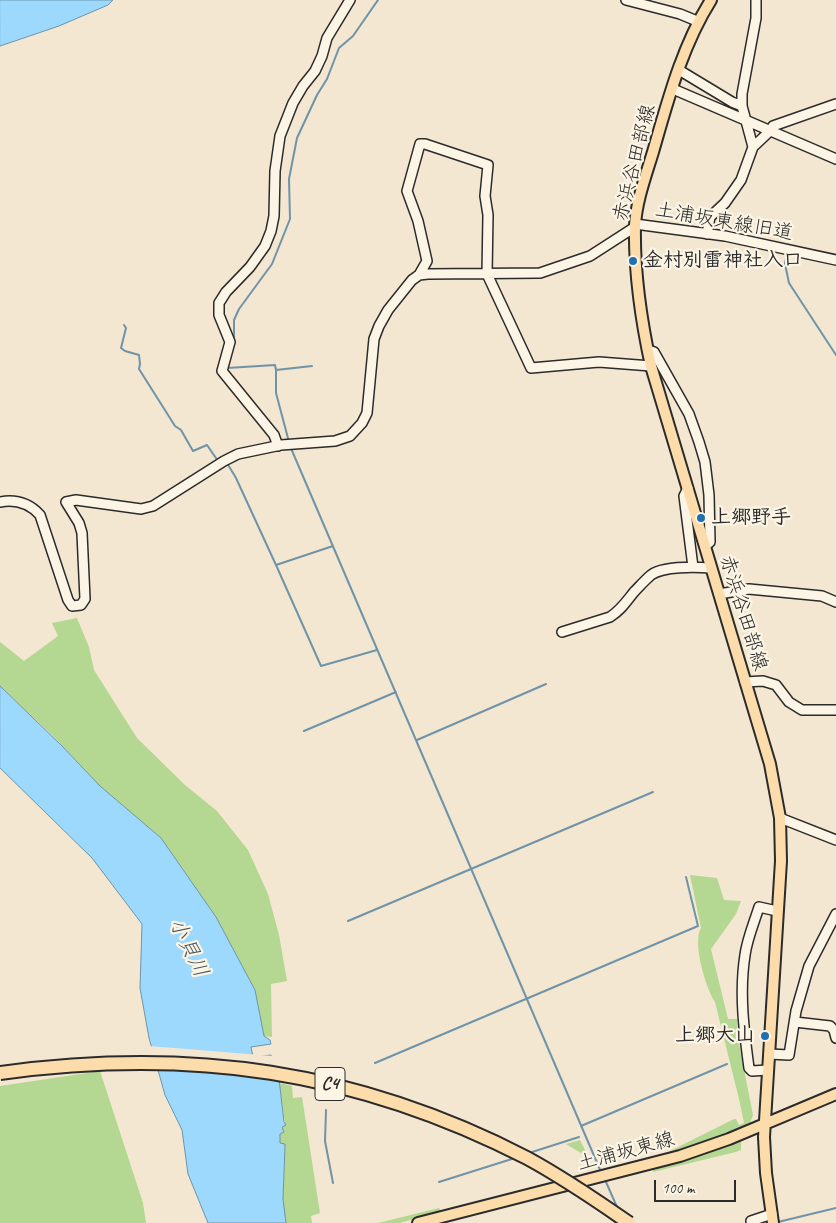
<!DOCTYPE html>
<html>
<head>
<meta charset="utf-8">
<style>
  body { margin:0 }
  #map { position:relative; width:836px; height:1223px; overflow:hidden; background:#f3e7d1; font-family:Caveat,sans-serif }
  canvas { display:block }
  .scale { position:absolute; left:654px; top:1180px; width:82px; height:22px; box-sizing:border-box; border:2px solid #2b2b2b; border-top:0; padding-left:6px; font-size:15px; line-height:18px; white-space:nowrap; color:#2b2b2b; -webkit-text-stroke:4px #fcf5e5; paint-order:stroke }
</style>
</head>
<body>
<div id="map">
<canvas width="836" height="1223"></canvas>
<div class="scale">100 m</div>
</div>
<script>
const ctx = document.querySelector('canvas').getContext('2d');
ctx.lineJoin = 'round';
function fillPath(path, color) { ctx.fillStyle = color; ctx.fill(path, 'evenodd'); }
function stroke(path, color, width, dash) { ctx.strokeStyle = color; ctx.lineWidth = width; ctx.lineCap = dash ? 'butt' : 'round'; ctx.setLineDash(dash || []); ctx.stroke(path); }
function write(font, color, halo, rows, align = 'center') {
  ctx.font = font + ' Caveat,"Klee One",sans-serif'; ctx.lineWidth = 4.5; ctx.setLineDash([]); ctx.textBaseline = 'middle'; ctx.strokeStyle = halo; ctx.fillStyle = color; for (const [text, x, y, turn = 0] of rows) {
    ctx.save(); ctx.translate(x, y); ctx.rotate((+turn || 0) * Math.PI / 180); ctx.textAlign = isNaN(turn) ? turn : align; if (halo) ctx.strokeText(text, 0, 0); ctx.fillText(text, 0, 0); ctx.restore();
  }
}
fillPath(new Path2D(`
  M77,618L89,647L94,670L137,738L185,785L217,811L248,850L268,894L279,935L287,981L271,984L272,1037L264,1036L255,990L216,917L161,838L100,786L54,737L0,686V642L24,661L58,636L52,623Z
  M690,875L717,878L724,900L741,901L736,914L711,949L728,1019H737L738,1039L753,1115L750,1123L738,1129L658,1157L734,1119H736L739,1125L744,1123L739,1099L715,1002C706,989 692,942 701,928Z
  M100,1071L143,1203L146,1223H0V1086Z
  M279,1083L292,1086L293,1098L302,1097L320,1213L311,1216L312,1223H286L283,1199L285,1146V1144L279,1143L280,1134L284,1132L282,1127L285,1123Z
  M580,1140L589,1158L566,1144Z
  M741,1141V1150L736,1152L653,1172V1170L697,1157Z
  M439,1208L441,1211L400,1223H378Z`), '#b4d792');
const water = new Path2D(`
  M0,0H113L108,5L59,26L0,46Z
  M0,686L62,746L100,786L161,838L216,917L255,990L264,1036L270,1040L271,1044L251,1047L253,1057L271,1055L272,1060L277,1062L284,1122L286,1125L282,1127L284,1132L280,1134V1143L285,1144V1146L283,1199L286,1223H208L188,1174L182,1130L165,1095L149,1038L140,988L142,924L92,858L0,768Z`);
fillPath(water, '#9cd9fd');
stroke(water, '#6f93a9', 1);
fillPath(new Path2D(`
  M149,1046L273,1056L274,1060L280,1062L281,1079L154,1066Z`), '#f3e7d1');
stroke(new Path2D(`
  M787,251L785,264L789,283L836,355
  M124,325L126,328L121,348L125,351L139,355L140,364L139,369L175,426L181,430L193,451L207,445L218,461
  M234,340V320L239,309L272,264L290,219L289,179L297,138L317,95L327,79L339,48L353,36L378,0
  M227,367V368L275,365L276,370
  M289,442L276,393V370L312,366
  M290,446L601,1172
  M227,463L236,478L276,565L333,546
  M276,565L321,666L377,650
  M304,731L396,692
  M417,740L546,684
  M348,921L653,792
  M375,1063L698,926L686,877
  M326,1110L325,1141L333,1183
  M581,1126L727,1064
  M529,1153L579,1137
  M439,1182L515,1158
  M606,1182L617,1207
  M778,1222L836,1208`), '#6f93a9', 2);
const minor = new Path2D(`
  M626,0L680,14L697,21
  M679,70L732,102L742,106
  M673,89L836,159
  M753,147L742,106V94L756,18V0
  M635,224L725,236L836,260
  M707,234L710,217L725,203L741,180L753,147L770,131L773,126L836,104
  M419,275L427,261L418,221L407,191L420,144H425L488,165L485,196L488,215L487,274L531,368L599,362L651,366
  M648,350L654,352L689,414L699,442L705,462L709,495L710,542L705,546
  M278,446L274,435L222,371L230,342L219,315V303L226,292L250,267L265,246L271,231L274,216L275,171L280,136L293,103L303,86L315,71L322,56L327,38L350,0
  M688,488L684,496L693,567
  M0,502C16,499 29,503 40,515L68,600L72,606L81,605L85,599L82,533L79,523L66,502L76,500L141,509L153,506L224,461L238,454L281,445L335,441L350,436L362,423L367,413L374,339L379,326L388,310L412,280L419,275L428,274L540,273L590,256L635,227
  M719,594L749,589L822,596L836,602
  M562,632L610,617C621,610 626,602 634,592C639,587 645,580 651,575C663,566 696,567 711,568
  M745,682L763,681L776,685L789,702L802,710H836
  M780,818L836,840
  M795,1022L830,1026L834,1030L836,1038
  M769,1054L789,1055L796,1011L809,966L836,914
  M768,1070L752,1071L749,1068C744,1031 739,993 745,955C747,939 754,923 759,907L777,911
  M751,1221L772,1214`);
const major = new Path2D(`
  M711,0C682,46 668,100 653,152C646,175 636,202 635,226C634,273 641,320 651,366L770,764L780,818L781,861L764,1137L766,1173L773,1223
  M418,1223L680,1156L729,1139L836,1094`);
stroke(minor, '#2b2b2b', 12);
stroke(major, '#2b2b2b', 14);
stroke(minor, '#fcf5e5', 9);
stroke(major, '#fddcac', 10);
const highwayBridge = new Path2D(`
  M0,1073C190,1047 356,1070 527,1158C562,1177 596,1200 629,1223`);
stroke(highwayBridge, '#2b2b2b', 16, []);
stroke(highwayBridge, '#fddcac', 12);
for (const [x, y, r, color] of [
  [633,261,5,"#1f6fb2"],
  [701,518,5,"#1f6fb2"],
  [765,1036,5,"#1f6fb2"]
]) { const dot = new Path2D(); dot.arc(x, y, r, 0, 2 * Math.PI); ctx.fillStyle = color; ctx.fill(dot); stroke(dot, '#fcf5e5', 2); }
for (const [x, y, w] of [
  [330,1084,30]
]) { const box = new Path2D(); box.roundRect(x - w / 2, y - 16.5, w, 33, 4); ctx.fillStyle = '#fcf5e5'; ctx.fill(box); stroke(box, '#2b2b2b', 1); }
write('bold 19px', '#2b2b2b', null, [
  ["C4",330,1084]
]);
write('20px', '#2b2b2b', '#fcf5e5', [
  ["赤浜谷田部線",635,163,-76],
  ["土浦坂東線旧道",724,222,10],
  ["赤浜谷田部線",743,613,73],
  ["土浦坂東線",626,1152,-15]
]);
write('bold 20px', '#2b2b2b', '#fcf5e5', [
  ["金村別雷神社入口",643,261],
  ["上郷野手",711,518],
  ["上郷大山",755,1036,"right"]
], 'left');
write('italic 21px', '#475660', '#fcf5e5', [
  ["小貝川",188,948,64]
]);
</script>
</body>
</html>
